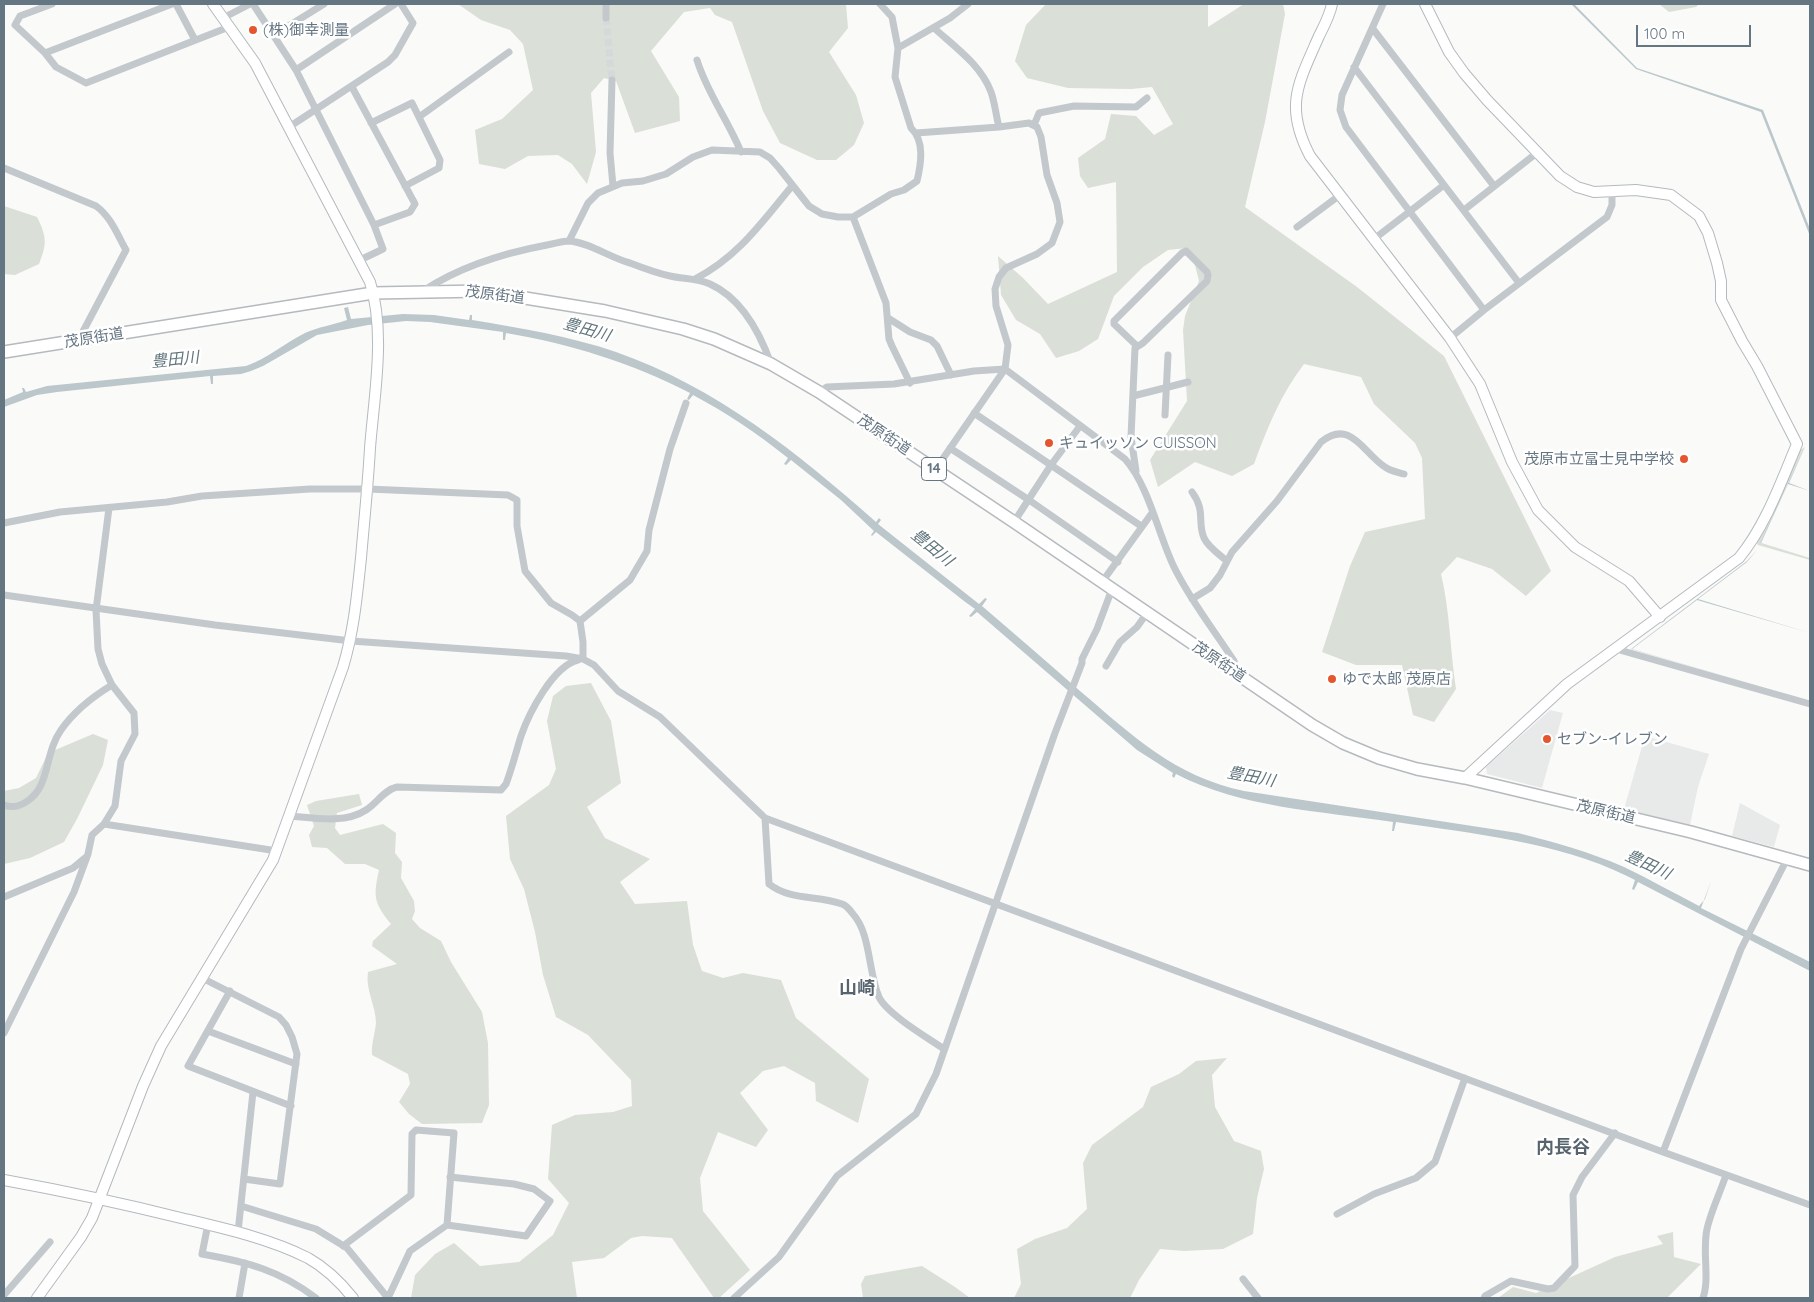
<!DOCTYPE html>
<html>
<head>
<meta charset="utf-8">
<style>
  body { margin:0 }
  #map { position:relative; width:1814px; height:1302px; overflow:hidden; background:#fafaf8; font-family:Quicksand,sans-serif }
  canvas { display:block }
  .frame { position:absolute; inset:0; border:5px solid #657683; pointer-events:none }
  .scale { position:absolute; left:1636px; top:25px; width:115px; height:22px; box-sizing:border-box; border:2px solid #657683; border-top:0; padding-left:6px; font-size:15px; line-height:18px; white-space:nowrap; color:#657683; -webkit-text-stroke:4px #fff; paint-order:stroke }
</style>
</head>
<body>
<div id="map">
<canvas width="1814" height="1302"></canvas>
<div class="frame"></div>
<div class="scale">100 m</div>
</div>
<script>
const ctx = document.querySelector('canvas').getContext('2d');
ctx.lineJoin = 'round';
function fillPath(path, color) { ctx.fillStyle = color; ctx.fill(path, 'evenodd'); }
function stroke(path, color, width, dash) { ctx.strokeStyle = color; ctx.lineWidth = width; ctx.lineCap = dash ? 'butt' : 'round'; ctx.setLineDash(dash || []); ctx.stroke(path); }
function write(font, color, halo, rows, align = 'center') {
  ctx.font = font + ' Quicksand,"Noto Sans JP",sans-serif'; ctx.lineWidth = 5; ctx.setLineDash([]); ctx.textBaseline = 'middle'; ctx.strokeStyle = halo; ctx.fillStyle = color; for (const [text, x, y, turn = 0] of rows) {
    ctx.save(); ctx.translate(x, y); ctx.rotate((+turn || 0) * Math.PI / 180); ctx.textAlign = isNaN(turn) ? turn : align; if (halo) ctx.strokeText(text, 0, 0); ctx.fillText(text, 0, 0); ctx.restore();
  }
}
fillPath(new Path2D(`
  M1550,710L1563,713L1542,788L1487,774L1486,767Z
  M1645,736L1709,754L1698,787L1690,825L1624,809Z
  M1740,803L1780,825L1774,847L1732,836Z`), '#e8e9e9');
fillPath(new Path2D(`
  M458,4H846L848,28L829,52L856,95L864,123L854,145L836,160H817L780,143L763,111L732,22L715,15L710,8L684,12L651,51L679,97L680,121L635,133L616,81L604,78L591,93L596,152L587,184L572,164L558,155L528,156L505,169L479,164L475,130L502,119L533,90L523,44L510,30L481,20Z
  M1046,4H1208V27L1244,4H1283L1285,14L1265,122L1245,207L1357,287L1444,356L1551,571L1526,596L1492,569L1457,557L1441,574C1450,611 1450,650 1456,689L1434,722L1413,715L1402,665H1356L1322,652L1350,566L1365,532L1425,519L1422,458L1415,443L1374,404L1361,377L1304,364C1281,394 1267,428 1254,464L1232,476L1195,462L1158,487L1150,460L1187,401L1183,330L1185,316L1199,281L1195,265L1187,248L1168,250L1143,267L1114,296L1098,339L1079,351L1056,358L1040,334L1016,320L1001,295L998,256L1023,278L1048,304L1117,272L1116,182L1088,188L1080,176L1078,158L1105,139L1111,114L1136,116L1154,135L1173,124L1152,87L1131,89L1068,88L1027,78L1015,61L1026,25Z
  M1659,4H1699L1696,7L1669,12Z
  M4,206L37,217C47,237 47,244 39,264L15,275L4,274Z
  M1805,447L1760,543L1810,558V560L1758,545L1756,542L1800,450Z
  M591,683L611,721L621,783L587,807L605,838L650,859L620,882L635,904L687,901L693,945L702,971L723,978L743,973L781,980L796,1018L869,1079L858,1123L816,1101L815,1083L784,1066L763,1071L740,1093L768,1130L756,1147L718,1132L700,1178L703,1211L750,1270L719,1298H714L672,1238L642,1236L631,1238L604,1258L572,1262L577,1298H411L415,1275L435,1254L454,1243L480,1266L519,1262L553,1235L569,1203L548,1179L552,1125L575,1115L613,1112L632,1106L631,1080L588,1035L556,1017L543,975L535,932L524,889L510,859L506,816L549,785L556,769L547,721L553,696L566,686Z
  M93,734L108,740L103,765L77,819L64,842L30,858L4,864V791L19,788L36,778L48,753Z
  M359,794L362,805L337,813L335,828L340,835L383,824L396,833L395,853L402,862L401,878L414,901L415,911L412,919L420,928L441,941L451,962L482,1012L488,1043L489,1105L482,1123L422,1124L409,1114L399,1102L410,1084L408,1074L372,1055C371,1044 375,1034 376,1023C376,1006 365,989 368,972L397,964L372,946L373,941L391,924C374,903 373,897 379,870L365,864H345L327,848L312,847L309,835L314,826L307,805L316,801Z
  M1227,1058L1212,1075L1215,1107L1234,1141L1261,1151L1264,1169L1257,1198L1253,1234L1223,1249L1184,1251L1160,1249L1139,1280L1130,1298H1014L1021,1284L1017,1249L1035,1239L1067,1228L1087,1209L1083,1163L1092,1145L1143,1107L1151,1087L1179,1074L1196,1061Z
  M1673,1232L1674,1257L1701,1264L1667,1298H1498L1513,1287L1536,1293L1615,1257L1663,1244L1657,1236Z
  M922,1266L955,1287L970,1298H863L861,1284L865,1276Z`), '#dadfd7');
fillPath(new Path2D(`
  M1571,4H1574L1637,68L1763,110L1810,229V236L1761,112L1636,69Z
  M348,307L351,319L403,314L434,315L469,320L470,315H472V320C521,328 569,336 616,352C716,387 798,453 876,522L879,518L881,520L878,524L979,604L985,598L987,599L982,606C1015,634 1048,663 1080,691C1133,736 1174,776 1244,791L1518,833C1554,842 1590,852 1624,867C1649,879 1674,893 1699,906L1705,899L1711,881L1701,908L1810,962V971L1638,882L1634,890L1632,889L1635,880L1627,876C1555,841 1474,834 1396,822L1394,831H1392L1393,822C1321,811 1241,808 1176,774L1174,778L1172,776L1173,773L1137,750L977,612L971,617L969,616L975,609L964,601L876,532L872,536L871,535L874,531L841,500L791,460L786,465L784,464L788,458C758,434 727,413 693,395L689,400L687,399L690,393C632,363 571,344 506,333L505,340H503V332L430,322L406,321L368,325L317,335L263,366L251,371L241,374L213,376V384H211L210,376L57,392L37,395L4,407V400L23,392L22,388H24L26,392L47,386L246,366C268,358 285,343 305,333C318,327 333,325 347,320L344,308Z
  M1805,447L1789,483L1810,491L1788,484L1761,543L1810,558L1760,543Z
  M1757,550L1747,562L1698,599L1810,633L1697,600L1632,649L1810,701L1631,649L1747,561Z`), '#bbc7cb');
stroke(new Path2D(`
  M606,18L612,80`), '#d5d9db', 7, [7, 3.5]);
const secondary = new Path2D(`
  M1332,4C1330,15 1324,26 1319,36C1298,84 1284,106 1310,156L1450,338L1480,384L1512,462L1538,510L1575,547L1629,581L1660,617
  M1425,4L1449,52L1464,73L1487,100L1560,176L1577,187L1594,192L1636,190L1671,195L1699,216L1708,233L1717,263L1721,281V300L1742,341L1757,366L1797,444C1781,482 1766,525 1739,558L1567,684L1465,778
  M4,1180C65,1191 125,1204 185,1219C227,1229 270,1239 308,1258C326,1268 341,1283 353,1298
  M37,1298L81,1237L92,1218L143,1086L161,1046L273,860L343,667C354,630 357,596 361,558C364,522 368,485 370,448C374,396 386,333 370,282L255,63L213,4`);
const primary = new Path2D(`
  M4,352L373,293L482,291L605,311L683,329L714,339L771,364L819,392L1014,522L1312,725L1343,743L1379,758L1417,769L1465,778L1691,832L1810,865`);
stroke(secondary, '#b3babf', 12);
stroke(primary, '#b5babe', 14);
stroke(new Path2D(`
  M52,4L20,16L15,25L45,53L56,67L86,83L229,27
  M176,4L195,40
  M253,4L296,70L374,225L383,249L358,261
  M1383,4L1342,95L1340,110L1346,127L1484,310
  M223,18L250,4
  M606,18V4
  M934,28C955,47 981,65 991,92C995,103 996,116 999,127
  M1373,29L1494,186
  M274,35L324,4
  M898,48L950,18L968,4
  M45,53L172,4
  M697,60C707,93 728,120 741,152
  M1354,67L1519,283
  M296,70L395,4
  M612,80L610,153L613,186
  M352,87L415,204L410,212L374,225
  M419,117L509,52
  M371,123L412,103L440,160L439,168L405,186
  M1034,125L1039,113L1074,106L1136,107L1147,98
  M289,127L388,62L395,55L413,23L401,4
  M916,133L999,127L1029,123L1037,127L1041,137L1047,175L1057,203L1060,222L1052,243L1037,254L1006,268L999,277L995,289L996,306L1008,345L1005,369L935,470
  M4,168L96,206C111,217 117,234 126,250L78,341
  M1464,210L1538,152
  M853,217L886,303L889,339L892,346L910,383
  M1297,227L1340,195
  M1374,239L1444,185
  M569,241L588,203L598,193L622,183L643,181L666,174L693,157L712,150L760,152L770,158L779,168L809,206L822,214L838,217H853L891,194L904,190L917,181C921,164 925,141 911,128L895,77L898,48L892,17L880,4
  M695,279C738,257 762,222 792,186
  M423,291C459,267 504,253 547,245C554,244 562,241 569,241C588,242 611,258 630,263C643,268 656,273 670,276C683,279 697,278 710,284C741,298 760,333 771,364
  M888,318L910,332L931,340L937,346L951,375
  M1450,338L1484,310L1607,217L1612,205V191
  M819,392L827,387L894,384L974,371L1005,369L1125,459C1149,486 1158,534 1174,567C1190,600 1214,630 1234,661L1238,675
  M1133,396L1188,382
  M974,413L1141,526
  M1165,415L1168,355
  M950,448L1029,500L1118,562
  M1136,471L1131,437L1135,348L1143,343L1207,281L1208,275L1207,272L1186,251L1182,253L1114,321V324L1137,346
  M1192,492C1206,511 1197,521 1204,538C1208,547 1220,555 1227,561
  M1014,522L1051,465L1080,426
  M4,523L60,512L167,502L202,496L310,489H368L508,495L517,500V526L525,571L551,603L572,615L580,621L583,642V659
  M1102,582L1152,513
  M4,595L215,625L351,641L566,656L583,659L594,665L618,691L660,717L765,818L1663,1152L1810,1205
  M1192,599L1210,588L1220,575L1232,552L1277,501L1321,442C1351,418 1363,453 1385,467C1390,471 1397,472 1404,474
  M580,621L630,580L647,551L649,530L670,449L686,403
  M1616,649L1810,704
  M1106,666L1120,642L1137,627L1147,613
  M4,805C19,811 35,798 41,785C49,767 49,747 61,730C75,710 92,697 112,685
  M290,816C314,818 345,824 366,810C377,803 384,790 397,787L501,790L506,784C512,768 516,752 521,736C529,713 553,666 578,660
  M765,818L769,884C791,901 817,895 842,904C846,905 850,910 853,914C871,934 868,972 879,997C887,1014 928,1038 944,1049
  M104,824L277,851
  M4,897L73,868L85,858
  M202,978L279,1017L286,1025L292,1037L297,1054L280,1184L244,1179
  M230,991L188,1066L291,1106
  M208,1031L296,1064
  M4,1033L74,892L88,854L92,835L104,824L115,806L121,761L135,734L134,713L112,685L102,664L98,649L96,610L109,508
  M1663,1152L1741,949L1787,859
  M241,1206L316,1229L347,1248L388,1298
  M1337,1214L1374,1194L1416,1178L1435,1162L1465,1078
  M208,1224L202,1254C247,1262 279,1270 316,1298
  M447,1225L526,1236L550,1201L534,1189L514,1184L450,1177
  M238,1232L253,1092
  M343,1246L411,1195L412,1134L416,1130L454,1133L447,1225L410,1251L388,1298
  M1243,1279L1258,1298
  M4,1295L50,1242
  M239,1298L245,1263
  M734,1298L779,1257L837,1176L916,1114L936,1074L1055,733L1082,663V659L1097,629L1112,589
  M1484,1298L1485,1296L1511,1281L1548,1289L1554,1288L1575,1266L1573,1195L1582,1177L1615,1133
  M1703,1298C1710,1278 1702,1252 1707,1229C1711,1211 1720,1193 1726,1175`), '#c3c8cc', 7);
stroke(secondary, '#fff', 10);
stroke(primary, '#fff', 11);
for (const [x, y, r, color] of [
  [253,30,5,"#e4572e"],
  [1049,443,5,"#e4572e"],
  [1684,459,5,"#e4572e"],
  [1332,679,5,"#e4572e"],
  [1547,739,5,"#e4572e"]
]) { const dot = new Path2D(); dot.arc(x, y, r, 0, 2 * Math.PI); ctx.fillStyle = color; ctx.fill(dot); stroke(dot, '#fff', 2); }
for (const [x, y, w] of [
  [934,469,25]
]) { const box = new Path2D(); box.roundRect(x - w / 2, y - 11.5, w, 23, 4); ctx.fillStyle = '#fff'; ctx.fill(box); stroke(box, '#657683', 1); }
write('bold 14px', '#657683', null, [
  ["14",934,469]
]);
write('15px', '#657683', '#fff', [
  ["(株)御幸測量",263,30],
  ["キュイッソン CUISSON",1059,443],
  ["茂原市立冨士見中学校",1674,459,"right"],
  ["ゆで太郎 茂原店",1342,679],
  ["セブン-イレブン",1557,739]
], 'left');
write('15px', '#657683', '#fff', [
  ["茂原街道",495,295,7],
  ["茂原街道",94,338,-9],
  ["茂原街道",884,435,34],
  ["茂原街道",1219,662,34],
  ["茂原街道",1606,812,13]
]);
write('italic 16px', '#60757c', '#fff', [
  ["豊田川",587,330,16],
  ["豊田川",175,360,-6],
  ["豊田川",932,548,39],
  ["豊田川",1251,777,11],
  ["豊田川",1648,865,25]
]);
write('bold 18px', '#57646e', '#fff', [
  ["山崎",857,989],
  ["内長谷",1563,1148]
]);
</script>
</body>
</html>
